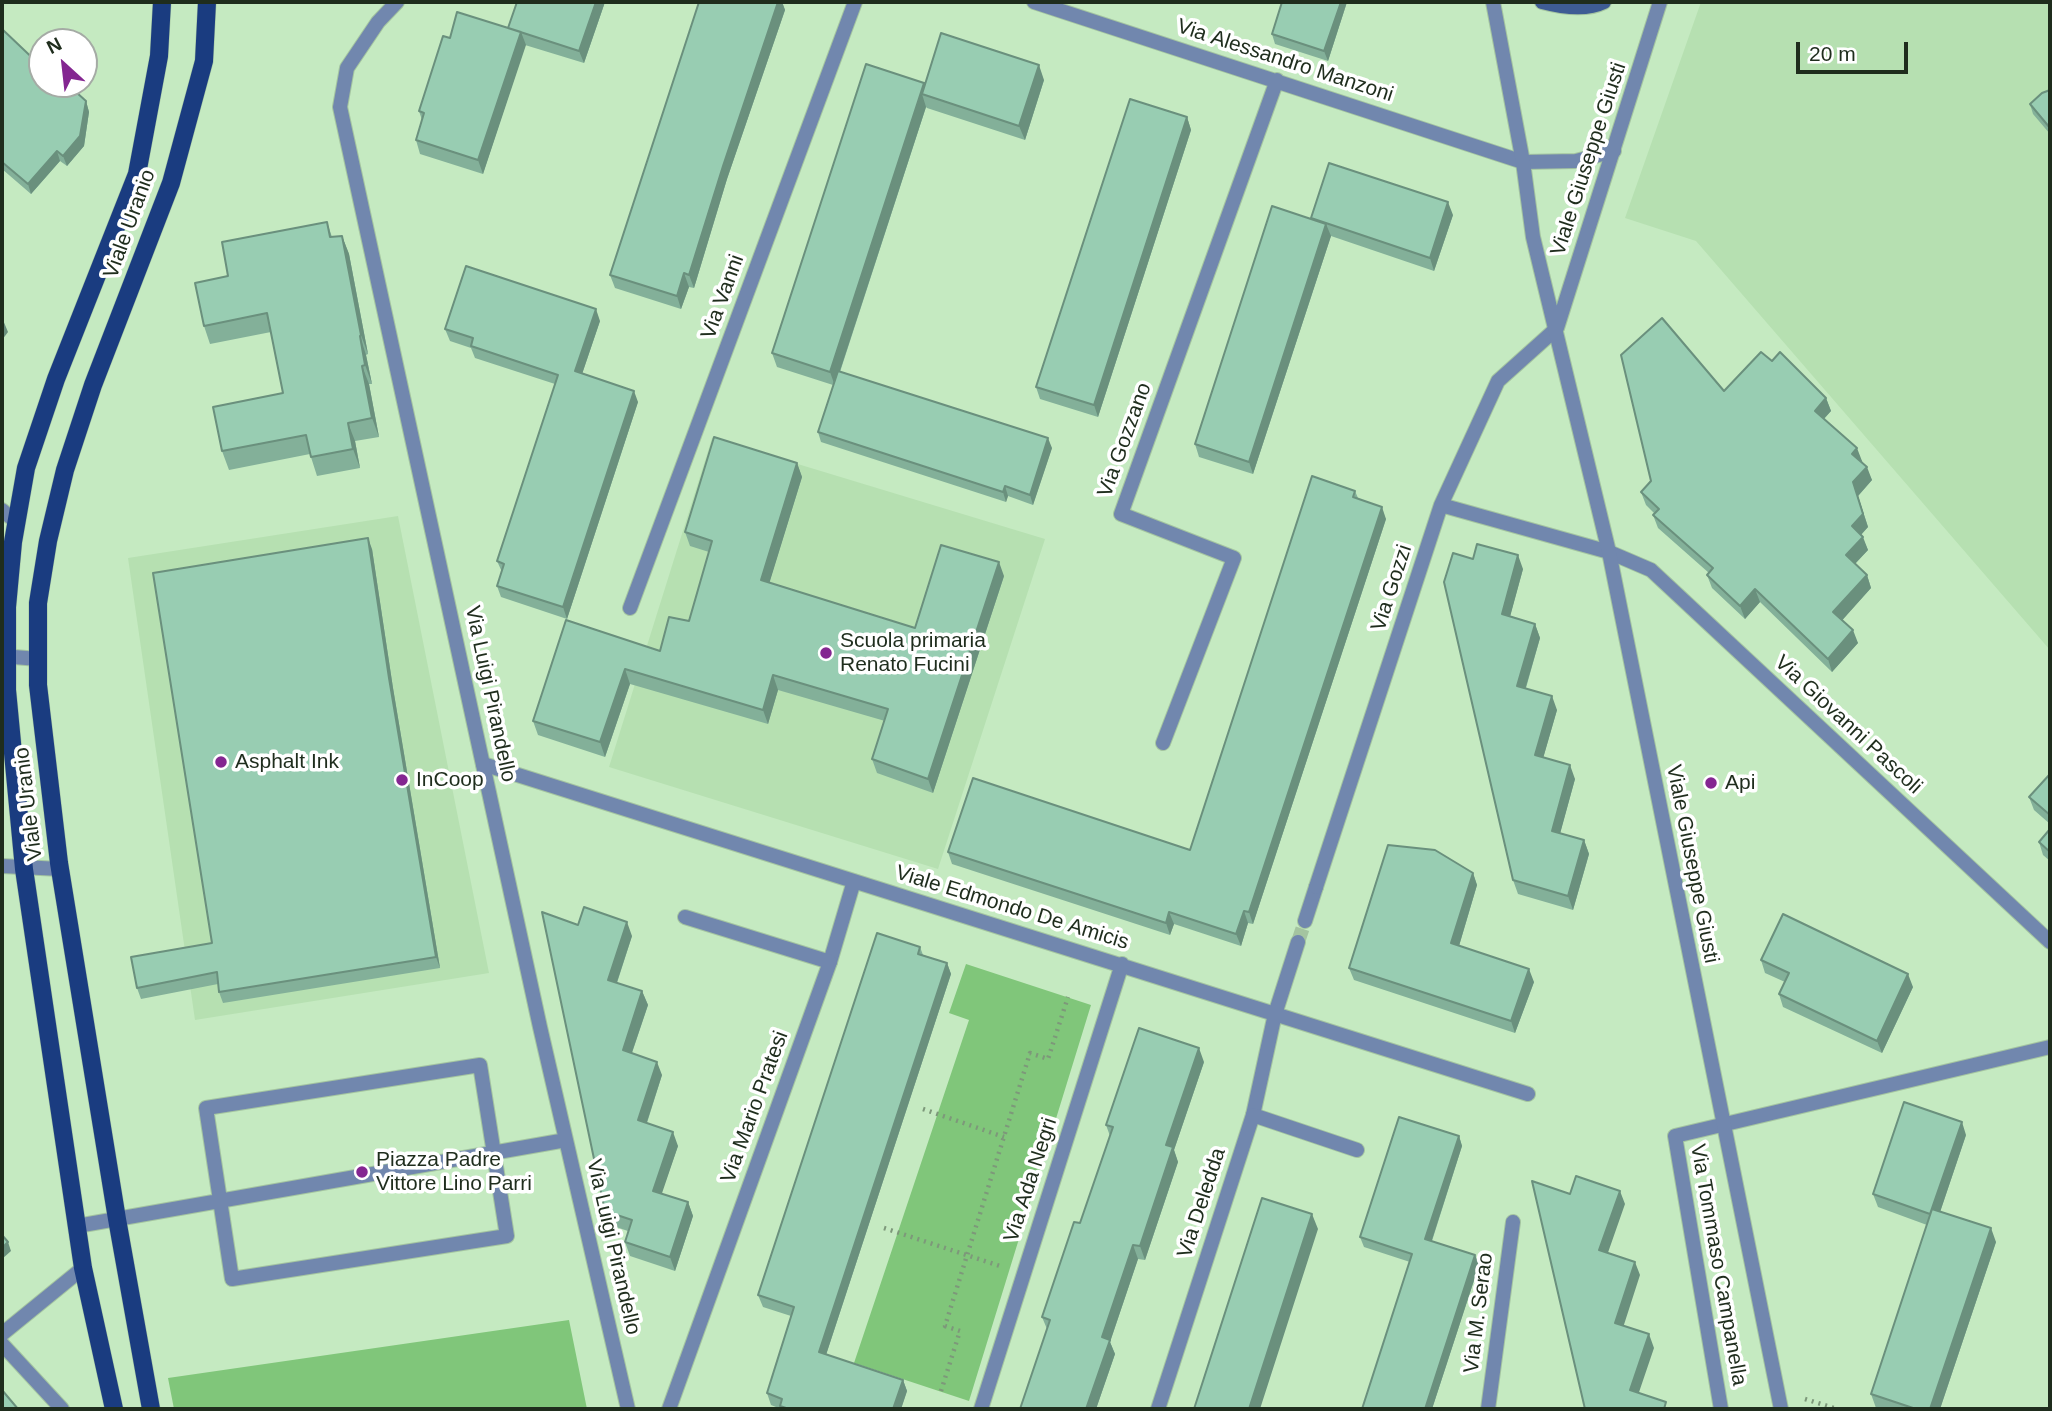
<!DOCTYPE html>
<html>
<head>
<meta charset="utf-8">
<style>
  body { margin:0 }
  #map { position:relative; width:2052px; height:1411px; overflow:hidden; background:#c5eac1; font-family:Helvetica,sans-serif }
  canvas { display:block }
  .frame { position:absolute; inset:0; border:4px solid #1f2d1d; pointer-events:none }
  .north { position:absolute; left:28px; top:28px; width:70px; height:70px; box-sizing:border-box; background:#fff; border:2px solid #a5aba5; border-radius:50%; rotate:333deg; font-size:19px; font-weight:700; line-height:28px; text-align:center; color:#1f2d1d }
  .north::after { content:''; display:block; margin:auto; width:24px; height:32px; background:#842691; clip-path:polygon(50% 0,100% 100%,50% 72%,0 100%) }
  .scale { position:absolute; left:1796px; top:42px; width:112px; height:32px; box-sizing:border-box; border:4px solid #1f2d1d; border-top:0; padding-left:9px; font-size:21px; line-height:24px; white-space:nowrap; color:#1f2d1d; -webkit-text-stroke:5px #fff; paint-order:stroke }
</style>
</head>
<body>
<div id="map">
<canvas width="2052" height="1411"></canvas>
<div class="frame"></div>
<div class="north">N</div>
<div class="scale">20 m</div>
</div>
<script>
const ctx = document.querySelector('canvas').getContext('2d');
ctx.lineJoin = 'round';
function fillPath(path, color) { ctx.fillStyle = color; ctx.fill(path, 'evenodd'); }
function stroke(path, color, width, dash) { ctx.strokeStyle = color; ctx.lineWidth = width; ctx.lineCap = dash ? 'butt' : 'round'; ctx.setLineDash(dash || []); ctx.stroke(path); }
function write(font, color, halo, rows, align = 'center') {
  ctx.font = font + ' Helvetica,sans-serif'; ctx.lineWidth = 7; ctx.setLineDash([]); ctx.textBaseline = 'middle'; ctx.strokeStyle = halo; ctx.fillStyle = color; for (const [text, x, y, turn = 0] of rows) {
    ctx.save(); ctx.translate(x, y); ctx.rotate((+turn || 0) * Math.PI / 180); ctx.textAlign = isNaN(turn) ? turn : align; if (halo) ctx.strokeText(text, 0, 0); ctx.fillText(text, 0, 0); ctx.restore();
  }
}
fillPath(new Path2D(`
  M1701,2H2050V650L1696,241L1625,218Z
  M712,438L1045,539L938,869L609,767Z
  M398,516L489,973L195,1020L128,558Z`), '#b6e0b1');
fillPath(new Path2D(`
  M966,964L1091,1005L969,1401L854,1363L969,1020L949,1013Z
  M569,1320L587,1409H174L168,1378Z`), '#80c67a');
stroke(new Path2D(`
  M1298,942L1305,921`), '#a4c4a0', 14, [14, 7]);
const pedestrian = new Path2D(`
  M483,764L1528,1094
  M1305,921L1316,887
  M830,962L854,881
  M1253,1115L1275,1014L1298,942
  M981,1409L1122,964`);
const minor = new Path2D(`
  M397,2L378,22L347,68L340,107L540,1027L628,1409
  M1034,2L1523,162L1576,161L1614,151
  M1441,505L1609,552L1651,570L2050,942
  M2,510L16,522
  M630,608L855,2
  M2,656L38,659
  M1163,743L1234,558L1121,514L1277,80
  M2,866L60,869
  M1316,887L1441,505L1498,381L1556,329
  M480,1065L507,1236L232,1279L206,1108Z
  M77,1226L566,1140
  M2,1334L83,1268
  M2,1344L62,1409
  M669,1409L830,962L685,917
  M1158,1409L1253,1115L1357,1150
  M1488,1409L1513,1222
  M1721,1409L1675,1136L2050,1047`);
const tertiary = new Path2D(`
  M1493,2L1523,162L1533,237L1609,552L1781,1409
  M1557,328L1660,2`);
const secondary = new Path2D(`
  M1542,2C1561,7 1586,11 1604,2`);
const primary = new Path2D(`
  M114,1409L83,1268L24,869L7,690V607L13,542L26,468L56,379L137,174L159,56L162,2
  M151,1409L117,1219L59,863L38,685V603L48,541L65,470L93,385L171,183L204,61L207,2`);
stroke(pedestrian, '#a4c4a0', 16);
stroke(minor, '#a4c4a0', 16);
stroke(tertiary, '#a4c4a0', 16);
stroke(secondary, '#a4c4a0', 16);
stroke(primary, '#a4c4a0', 19);
stroke(new Path2D(`
  M923,1109L1004,1137
  M884,1228L1000,1266
  M941,1391L960,1331L945,1326L1030,1053L1048,1059L1068,997
  M1805,1399L1837,1409`), '#7d987a', 4.5, [2, 5]);
stroke(pedestrian, '#7187ae', 14);
stroke(minor, '#7187ae', 14);
stroke(tertiary, '#7187ae', 14);
stroke(secondary, '#3e5c94', 14);
stroke(primary, '#1a3c80', 18);
fillPath(new Path2D(`
  M517,2H605L584,63L525,45L483,174L420,154L416,140L422,120L419,111L508,28Z
  M782,2L785,10L727,179L694,288L689,287L681,309L615,288L610,275Z
  M1282,2H1347L1328,61L1275,44L1272,34Z
  M2,29L42,84L86,101L89,112L84,146L67,166L60,161L31,194L2,169Z
  M1044,80L1025,140L927,108L926,107L840,372L1052,448L1033,505L1008,496L1006,502L821,442L818,432L833,385L777,367L772,353L924,83Z
  M2050,90V134L2033,114L2030,104Z
  M1187,117L1191,130L1098,417L1040,399L1036,387Z
  M1453,215L1434,271L1331,236L1253,474L1199,457L1195,444L1311,219Z
  M327,222L332,237L342,236L349,254L368,354L366,355L372,384H369L379,437L355,441L360,468L317,476L310,454L229,470L222,451L283,393L271,332L210,344L204,326L228,276Z
  M600,321L582,374L638,402L567,619L501,597L497,586L502,572L497,561L555,384L475,358L471,348L450,341L445,329Z
  M1772,361L1826,398L1831,411L1824,419L1862,461L1872,480L1858,496L1868,527L1861,535L1868,550L1855,564L1867,575L1871,588L1842,620L1858,643L1832,672L1760,602L1745,619L1712,588L1707,575L1709,573L1658,528L1653,515L1654,513L1646,505L1641,492L1724,391Z
  M797,463L802,477L769,583L915,628L1004,576L933,793L877,773L872,759L885,721L778,690L768,724L630,684L605,757L538,735L533,721L660,651L689,621L709,552L690,546L685,532Z
  M1355,491L1358,498L1386,519L1253,924L1248,923L1241,946L1174,924L1170,935L952,864L948,852L1190,850Z
  M372,549L393,688L440,968L223,1003L219,992L218,984L141,999L137,988L212,943Z
  M1473,559L1523,569L1510,616L1535,624L1540,638L1526,688L1557,710L1543,758L1575,779L1560,833L1584,840L1589,854L1573,910L1518,894L1513,880Z
  M2050,774V824L2034,810L2029,797Z
  M2050,829V861L2043,855L2039,842Z
  M1473,873L1477,885L1459,946L1534,982L1515,1033L1354,980L1349,968Z
  M578,925L632,936L617,983L642,991L648,1005L632,1053L662,1075L647,1123L678,1146L661,1194L688,1202L693,1216L675,1271L630,1256L625,1242L628,1231L610,1225L605,1211Z
  M920,947L923,955L947,963L951,974L826,1355L903,1380L907,1391L901,1409H781L771,1405L767,1393L791,1316L763,1307L758,1295Z
  M1761,960L1913,987L1882,1053L1783,1007L1779,994L1785,982L1765,973Z
  M1204,1062L1174,1150L1178,1162L1145,1260L1138,1259L1110,1342L1115,1354L1096,1409H1020L1047,1329L1042,1317L1080,1223L1110,1136L1106,1125Z
  M1966,1135L1940,1212L1996,1242L1940,1409H1881L1876,1408L1871,1394L1927,1225L1878,1207L1873,1194Z
  M1459,1136L1462,1146L1432,1241L1475,1255L1479,1265L1432,1409H1362L1410,1262L1364,1247L1360,1237Z`), '#83b099');
fillPath(new Path2D(`
  M596,2H605L584,63L579,51Z
  M778,2H782L785,10L727,179L694,288L689,275L723,166Z
  M1341,2H1347L1328,61L1324,51Z
  M521,32L526,45L483,174L478,160Z
  M1039,65L1044,80L1025,140L1019,126Z
  M924,83L922,94L926,107L835,386L830,372Z
  M86,101L89,112L84,146L67,166L63,156Z
  M1187,117L1191,130L1098,417L1094,405Z
  M57,151L60,161L31,194L28,184Z
  M1448,202L1453,215L1434,271L1430,258Z
  M1326,224L1331,236L1253,474L1249,462Z
  M342,236L349,254L368,354L361,335Z
  M684,273L689,287L681,309L677,296Z
  M596,309L600,321L579,383L575,371Z
  M3,320L8,332L2,340V322Z
  M360,336L366,355L372,384L365,365Z
  M362,366L369,384L379,437L372,418Z
  M634,391L638,402L567,619L563,607Z
  M1826,398L1831,411L1819,424L1815,411Z
  M348,423L355,441L360,468L353,449Z
  M1048,438L1052,448L1033,505L1030,495Z
  M1857,448L1862,461L1857,467L1852,454Z
  M797,463L802,477L766,594L761,580Z
  M1867,467L1872,480L1858,496L1868,527L1857,539L1852,526L1853,482Z
  M1005,486L1008,496L1006,502L1003,492Z
  M1382,507L1386,519L1253,924L1249,912Z
  M1863,537L1868,550L1851,568L1846,555Z
  M368,538L372,549L393,688L440,968L436,957L389,678Z
  M1518,555L1523,569L1507,628L1502,614Z
  M999,562L1004,576L933,793L928,779Z
  M1867,575L1871,588L1838,625L1833,612Z
  M1755,589L1760,602L1745,619L1740,606Z
  M1535,624L1540,638L1522,700L1517,686Z
  M1853,630L1858,643L1832,672L1828,659Z
  M625,669L630,684L605,757L600,742Z
  M773,675L778,690L768,724L763,710Z
  M1552,696L1557,710L1540,769L1535,755Z
  M1570,765L1575,779L1557,845L1552,831Z
  M1584,840L1589,854L1573,910L1568,896Z
  M1473,873L1477,885L1456,956L1451,943Z
  M1244,911L1248,923L1241,946L1236,934Z
  M1169,912L1174,924L1170,935L1166,923Z
  M627,922L632,936L613,994L608,980Z
  M947,963L951,974L823,1364L819,1352Z
  M1529,969L1534,982L1515,1033L1511,1021Z
  M1908,974L1913,987L1882,1053L1877,1041Z
  M642,991L648,1005L628,1064L623,1050Z
  M1199,1048L1204,1062L1174,1150L1178,1162L1145,1260L1140,1246L1166,1145Z
  M657,1062L662,1075L643,1134L638,1120Z
  M1962,1122L1966,1135L1935,1227L1930,1214Z
  M673,1132L678,1146L658,1205L653,1191Z
  M1459,1136L1462,1146L1429,1249L1425,1239Z
  M1620,1191L1625,1204L1604,1264L1599,1250Z
  M688,1202L693,1216L675,1271L670,1257Z
  M1312,1214L1318,1229L1260,1409H1249Z
  M1991,1228L1996,1242L1940,1409H1930Z
  M8,1242L11,1251L2,1259V1248Z
  M1133,1245L1138,1259L1110,1342L1115,1354L1096,1409H1086L1102,1337Z
  M1475,1255L1479,1265L1432,1409H1425Z
  M1635,1262L1640,1275L1620,1337L1615,1323Z
  M1649,1334L1654,1348L1635,1404L1630,1390Z
  M903,1380L907,1391L901,1409H893Z`), '#6a907d');
const building = new Path2D(`
  M517,2H596L579,51L508,28Z
  M699,2H778L723,166L689,275L684,273L677,296L610,275Z
  M1282,2H1341L1324,51L1272,34Z
  M457,12L521,32L478,160L416,140L424,113L419,111L443,36L450,38Z
  M2,29L42,67V84H67L86,101L80,136L63,156L57,151L28,184L2,162Z
  M941,33L1039,65L1019,126L922,94Z
  M866,64L924,83L830,372L772,353Z
  M2050,90V128L2030,104L2042,93Z
  M1130,99L1187,117L1094,405L1036,387Z
  M1329,163L1448,202L1430,258L1311,218Z
  M1272,206L1326,224L1249,462L1195,444Z
  M327,222L330,237L342,236L361,335L360,336L365,365L362,366L372,418L348,423L353,449L311,457L306,435L222,451L213,407L283,393L267,313L204,326L195,283L228,276L222,242Z
  M466,266L596,309L575,371L634,391L563,607L497,586L504,564L497,561L558,375L471,346L473,338L445,329Z
  M1662,318L1724,391L1761,352L1772,361L1780,352L1826,398L1815,411L1857,448L1852,454L1867,467L1853,482L1863,514L1852,526L1863,537L1846,555L1867,575L1833,612L1853,630L1828,659L1755,589L1740,606L1707,575L1713,568L1653,515L1659,509L1641,492L1651,481L1621,355Z
  M838,371L1048,438L1030,495L1005,486L1003,492L818,432Z
  M714,437L797,463L761,580L915,628L941,545L999,562L928,779L872,759L888,709L773,675L763,710L625,669L600,742L533,721L566,620L660,651L669,617L689,621L712,541L685,532Z
  M1312,476L1355,491L1353,497L1382,507L1249,912L1244,911L1236,934L1169,912L1166,923L948,852L973,778L1190,850Z
  M368,538L389,678L436,957L219,992L217,972L137,988L131,957L212,943L153,573Z
  M1477,544L1518,555L1502,614L1535,624L1517,686L1552,696L1535,755L1570,765L1552,831L1584,840L1568,896L1513,880L1444,582L1453,553L1473,559Z
  M2050,774V815L2029,797Z
  M2050,829V852L2039,842Z
  M1388,845L1435,850L1473,873L1451,943L1529,969L1511,1021L1349,968Z
  M584,907L627,922L608,980L642,991L623,1050L657,1062L638,1120L673,1132L653,1191L688,1202L670,1257L625,1242L632,1220L605,1211L542,912L578,925Z
  M1783,914L1908,974L1877,1041L1779,994L1789,973L1761,960Z
  M877,933L920,947L918,954L947,963L819,1352L903,1380L893,1409H789L780,1406L782,1399L767,1393L794,1307L758,1295Z
  M1139,1028L1199,1048L1166,1145L1173,1147L1140,1246L1133,1245L1102,1337L1110,1340L1086,1409H1020L1050,1320L1042,1317L1074,1222L1080,1223L1113,1127L1106,1125Z
  M1904,1102L1962,1122L1930,1214L1873,1194Z
  M1399,1117L1459,1136L1425,1239L1475,1255L1425,1409H1362L1412,1254L1360,1237Z
  M1576,1176L1620,1191L1599,1250L1635,1262L1615,1323L1649,1334L1630,1390L1666,1402L1664,1409H1585L1532,1181L1570,1194Z
  M1262,1198L1312,1214L1249,1409H1194Z
  M1932,1209L1991,1228L1930,1409H1916L1871,1394Z
  M2,1235L8,1242L2,1248Z
  M2,1390L18,1409H2Z`);
fillPath(building, '#98cdb2');
stroke(building, '#6a907d', 2);
for (const [x, y, r, color] of [
  [826,653,7,"#842691"],
  [221,762,7,"#842691"],
  [402,780,7,"#842691"],
  [1711,783,7,"#842691"],
  [362,1172,7,"#842691"]
]) { const dot = new Path2D(); dot.arc(x, y, r, 0, 2 * Math.PI); ctx.fillStyle = color; ctx.fill(dot); stroke(dot, '#fff', 2.5); }
write('21px', '#1f2d1d', '#fff', [
  ["Via Alessandro Manzoni",1285,61,18],
  ["Viale Giuseppe Giusti",1589,159,-72],
  ["Viale Uranio",130,224,-70],
  ["Via Vanni",723,297,-70],
  ["Via Gozzano",1125,440,-70],
  ["Via Gozzi",1392,588,-72],
  ["Via Luigi Pirandello",490,694,78],
  ["Via Giovanni Pascoli",1848,725,43],
  ["Viale Uranio",29,804,-97],
  ["Viale Giuseppe Giusti",1692,864,79],
  ["Viale Edmondo De Amicis",1012,908,17],
  ["Via Mario Pratesi",755,1107,-70],
  ["Via Ada Negri",1031,1180,-72],
  ["Via Deledda",1202,1203,-72],
  ["Via Luigi Pirandello",613,1247,77],
  ["Via Tommaso Campanella",1718,1265,80],
  ["Via M. Serao",1479,1313,-83]
]);
write('21px', '#1f2d1d', '#fff', [
  ["Scuola primaria",840,641],
  ["Renato Fucini",840,665],
  ["Asphalt Ink",235,762],
  ["InCoop",416,780],
  ["Api",1725,783],
  ["Piazza Padre",376,1160],
  ["Vittore Lino Parri",376,1184]
], 'left');
</script>
</body>
</html>
